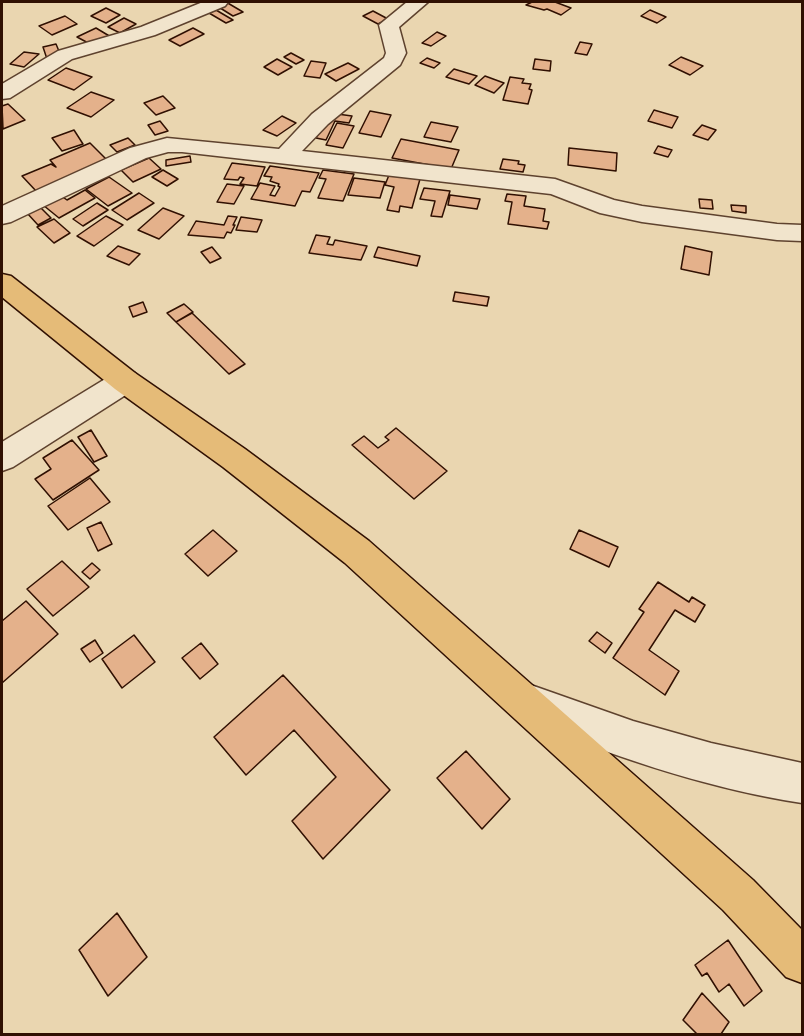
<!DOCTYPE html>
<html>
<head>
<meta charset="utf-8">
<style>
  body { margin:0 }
  #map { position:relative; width:804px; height:1036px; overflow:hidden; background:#ead6b0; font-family:"Gentium Book Plus",serif }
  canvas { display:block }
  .frame { position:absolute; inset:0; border:3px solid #301002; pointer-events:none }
</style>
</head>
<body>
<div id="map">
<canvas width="804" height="1036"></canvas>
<div class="frame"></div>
</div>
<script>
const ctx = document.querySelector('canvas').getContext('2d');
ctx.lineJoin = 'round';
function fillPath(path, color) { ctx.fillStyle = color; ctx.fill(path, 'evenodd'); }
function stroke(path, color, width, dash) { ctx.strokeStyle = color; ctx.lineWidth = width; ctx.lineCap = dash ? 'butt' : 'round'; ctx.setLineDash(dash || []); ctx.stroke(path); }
const building = new Path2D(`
  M226,2L243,12L233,16L217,6Z
  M532,2H555L571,8L561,15L547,9L544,10L526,5Z
  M106,8L120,15L106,23L91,16Z
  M216,10L233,20L226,23L209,13Z
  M650,10L666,17L657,23L641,16Z
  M373,11L388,19L378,24L363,16Z
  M65,16L77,24L52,35L39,26Z
  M124,18L136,24L120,33L108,27Z
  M96,28L111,37L92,45L77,37Z
  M193,28L204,34L180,46L169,40Z
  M437,32L446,36L431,46L422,43Z
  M580,42L592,44L587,55L575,53Z
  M56,44L61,56L47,59L43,47Z
  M24,52L39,54L24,67L10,64Z
  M291,53L304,60L296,64L284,57Z
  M681,57L703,66L690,75L669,65Z
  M427,58L440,63L434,68L420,63Z
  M277,59L292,67L278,75L264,67Z
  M535,59L551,61L550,71L533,69Z
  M311,61L326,63L320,78L304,76Z
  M348,63L359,69L336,81L325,74Z
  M66,68L92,77L74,90L48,80Z
  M454,69L477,76L469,84L446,77Z
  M485,76L504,83L494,93L475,85Z
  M510,77L524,79L522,83L531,84L529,89L532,90L528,104L503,100Z
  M91,92L114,100L91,117L67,108Z
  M163,96L175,108L156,115L144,103Z
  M8,104L25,120L3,129L2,106Z
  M654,110L678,117L672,128L648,121Z
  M370,111L391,115L381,137L359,133Z
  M330,113L352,116L349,123L335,121L326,140L316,138Z
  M282,116L296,123L277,136L263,130Z
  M160,121L168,131L155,135L148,125Z
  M431,122L458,127L451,142L424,137Z
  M337,123L354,126L343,148L326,145Z
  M702,125L716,130L708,140L693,135Z
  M74,130L83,144L62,151L52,138Z
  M128,138L135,145L117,152L110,145Z
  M401,139L459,150L451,169L392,158Z
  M90,143L109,162L37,192L22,176L51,164L56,167L50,160Z
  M658,146L672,150L668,157L654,153Z
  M569,148L617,153L616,171L568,165Z
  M190,156L191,162L166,166V160Z
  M149,158L161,169L133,182L121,170Z
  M503,159L519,161L518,164L525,165L523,172L500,169Z
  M232,163L265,167L257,186L240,184L244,178L240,177L238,180L224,179Z
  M270,166L319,173L310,192L302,191L295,206L251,199L260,183L275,186L270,195L275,196L280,187L278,186L279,184L270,181L272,177L264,176Z
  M163,170L178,179L167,186L152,177Z
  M323,170L354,174L343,201L318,198L326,179L319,178Z
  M389,175L420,179L412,208L400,206L399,212L387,210L394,187L385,185Z
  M109,177L132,193L108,206L86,189Z
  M354,178L385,182L380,198L348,195Z
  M227,184L244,186L234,204L217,202Z
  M424,188L450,191L442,217L431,216L435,201L420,199Z
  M85,190L95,198L59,218L43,205L60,195L67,200Z
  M139,193L154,203L127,220L112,210Z
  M507,194L526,196L524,206L545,209L543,221L549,222L547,229L508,224L512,202L505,201Z
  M450,195L480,199L477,209L448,205Z
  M699,199L712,200L713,209L700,208Z
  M97,203L108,210L83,226L73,219Z
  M731,205L746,206V213L732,211Z
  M40,207L51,218L38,225L27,213Z
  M163,208L184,216L159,239L138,230Z
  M106,216L123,225L94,246L77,236Z
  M228,216L237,217L233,225H235L231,233L227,232L224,238L188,235L196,221L224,225Z
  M241,217L262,220L257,232L236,230Z
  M54,219L70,233L54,243L37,227Z
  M316,235L330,237L327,244L333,245L335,240L367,246L361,260L309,253Z
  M118,246L140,254L129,265L107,256Z
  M685,246L712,252L709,275L681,269Z
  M212,247L221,258L210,263L201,252Z
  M378,247L420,256L417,266L374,257Z
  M455,292L489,297L487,306L453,301Z
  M143,302L147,312L133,317L129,307Z
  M184,304L193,312L176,322L167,313Z
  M192,313L245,364L229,374L176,322Z
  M396,428L447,471L414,499L352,445L364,436L378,448L389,440L385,437Z
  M91,430L107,456L94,462L78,437Z
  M72,440L99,470L53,500L35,479L51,469L43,458Z
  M90,478L110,502L68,530L48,506Z
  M101,522L112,544L98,551L87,528Z
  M213,530L237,551L208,576L185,554Z
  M579,530L618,547L609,567L570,549Z
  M62,561L89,587L53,616L27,589Z
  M92,563L100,570L90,579L82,572Z
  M658,582L689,602L692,597L705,605L695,622L675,610L649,650L679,671L665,695L613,658L644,612L639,609Z
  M26,601L58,634L2,683V621Z
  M597,632L612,643L605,653L589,641Z
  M134,635L155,662L122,688L102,659Z
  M95,640L103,653L90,662L81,649Z
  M201,643L218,664L200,679L182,658Z
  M283,675L390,790L323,859L292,821L336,777L294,730L246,775L214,737Z
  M466,751L510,799L482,829L437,778Z
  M117,913L147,957L108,996L79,950Z
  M728,940L762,991L744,1006L729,984L719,992L707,973L702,976L695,965Z
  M702,993L729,1022L721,1034H697L683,1020Z`);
fillPath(building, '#e4b18b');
stroke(building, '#301002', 1.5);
const minor = new Path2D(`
  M203,2H228L225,6L155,35L72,59L10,98L2,99V84L58,51L141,27Z
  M407,2H428L399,27L406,53L400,65L328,124L302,151L555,179L614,200L642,206L777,224L802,225V241L777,240L642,222L600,213L551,194L182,152H168L146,158L11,222L2,224V206L130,148L167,138L279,149L312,114L384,58L386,53L379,25Z
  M125,370L135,373L140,381L135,389L13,467L2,471V442L115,373Z
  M528,684L633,721L711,743L802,763V803C704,788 606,754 515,716L509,703L515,690Z`);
const major = new Path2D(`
  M2,274L11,276L135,373L245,449L369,541L753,880L802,930V983L786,977L723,910L345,563L223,467L115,389L2,297Z`);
stroke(minor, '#5e422e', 3);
stroke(major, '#301002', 3);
fillPath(minor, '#f1e4cc');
fillPath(major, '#e5bb78');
</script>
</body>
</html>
